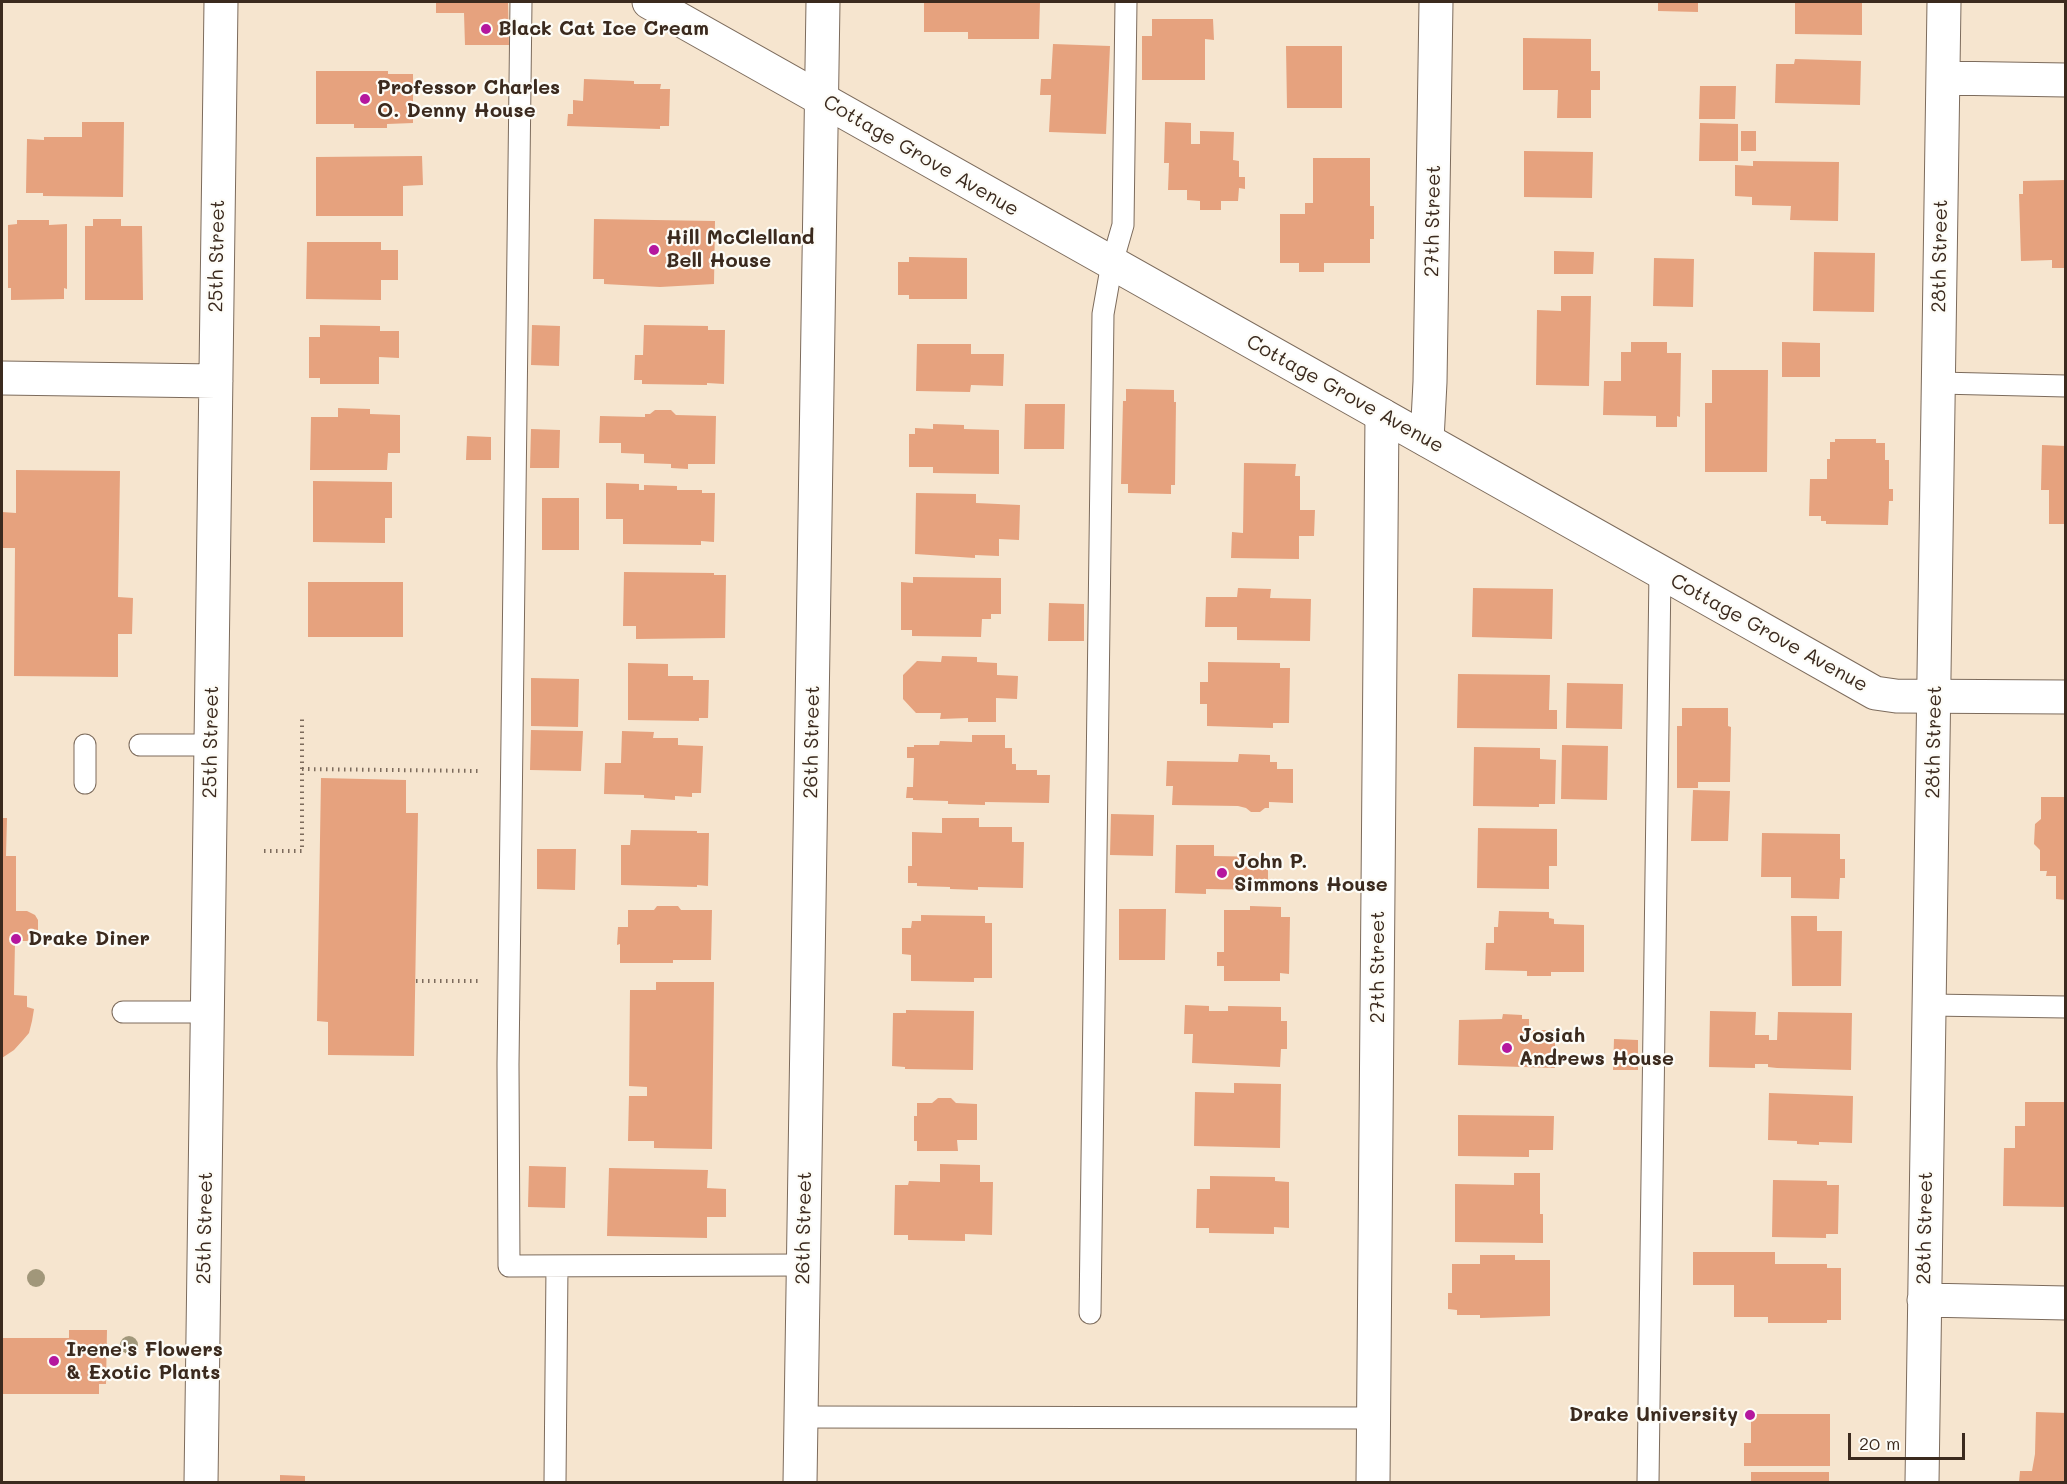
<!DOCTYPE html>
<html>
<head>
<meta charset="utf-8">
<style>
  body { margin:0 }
  #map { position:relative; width:2067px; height:1484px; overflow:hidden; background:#f6e5cf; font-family:Mali,sans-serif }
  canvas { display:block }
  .frame { position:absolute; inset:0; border:3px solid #3b2a1e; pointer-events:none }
  .scale { position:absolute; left:1848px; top:1433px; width:117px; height:27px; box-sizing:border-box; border:3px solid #3b2a1e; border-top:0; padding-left:8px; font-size:18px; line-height:21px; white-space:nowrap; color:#3b2a1e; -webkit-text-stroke:4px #fdfcf7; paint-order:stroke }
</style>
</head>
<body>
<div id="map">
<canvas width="2067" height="1484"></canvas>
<div class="frame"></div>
<div class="scale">20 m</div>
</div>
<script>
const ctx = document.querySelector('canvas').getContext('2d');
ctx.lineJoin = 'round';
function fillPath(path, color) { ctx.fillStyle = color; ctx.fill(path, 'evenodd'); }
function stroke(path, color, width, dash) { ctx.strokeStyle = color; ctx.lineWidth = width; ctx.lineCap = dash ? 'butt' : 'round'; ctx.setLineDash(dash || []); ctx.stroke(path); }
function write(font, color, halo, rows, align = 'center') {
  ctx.font = font + ' Mali,sans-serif'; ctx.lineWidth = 4.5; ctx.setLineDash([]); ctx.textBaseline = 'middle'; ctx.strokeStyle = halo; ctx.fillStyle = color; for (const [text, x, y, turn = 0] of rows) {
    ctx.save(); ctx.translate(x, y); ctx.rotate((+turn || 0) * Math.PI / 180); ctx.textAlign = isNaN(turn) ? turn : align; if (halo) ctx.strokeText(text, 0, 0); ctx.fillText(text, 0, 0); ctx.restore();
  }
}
fillPath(new Path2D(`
  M436,2H508L509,45H465L464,13H436Z
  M924,2H1040L1039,39H968V32H924Z
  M1658,2H1698V12L1658,11Z
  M1795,2H1862V35L1795,34Z
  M1152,19H1213L1214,40L1205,39V80H1142V36H1152Z
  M1523,38L1591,39V71H1600V90H1591V118H1557L1558,90H1523Z
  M1053,44L1110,46L1106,134L1049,132L1051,95H1040L1041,79H1051Z
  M1286,46H1342V108H1287Z
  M1795,59L1861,61L1860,105L1775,103L1776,64H1794Z
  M316,71H388V74H413V123L387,124V128H354V124H316Z
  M584,79L634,81V84H661L660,89H670L669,126H660V129L567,126L568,114H573V100L583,101Z
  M1700,86H1736L1735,119H1699Z
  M82,122H124L123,197L43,196V193H26L27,139L44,140V137H82Z
  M1165,122L1191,123V144H1200V131L1234,132L1233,160L1239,161V177H1245V189L1239,188L1238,201H1221V210H1200V201L1187,200V190H1168L1169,163H1164Z
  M1700,123L1738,124V161H1699Z
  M1741,131H1756V151H1741Z
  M1524,151L1593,152L1592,198L1524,197Z
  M422,156L423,185L403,186V216H316V157Z
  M1313,158H1370V206H1374V239H1370V263H1324V272H1299V263H1280V214H1305V203H1313Z
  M1753,161L1839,162L1838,221L1790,220L1791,206L1752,205V197L1735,196V165L1753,166Z
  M2066,180V268H2052V260L2021,261L2019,194H2023V181Z
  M93,219H121V226H142L143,300H85V226H93Z
  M594,219L715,221L714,284L660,287L604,284V279H593Z
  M17,220H49V225L67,224V289L64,288V299L11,300V288H8V225L17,224Z
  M307,242H381V250H398V280H381V300L306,299Z
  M1554,251L1594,252L1593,274H1554Z
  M1814,252L1875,253L1874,312L1813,311Z
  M909,257L967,258V299H909V295H898V262H909Z
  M1654,258L1694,259L1693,307L1653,306Z
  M1561,296H1591L1589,386L1536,385L1537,310L1561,311Z
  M320,325L380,326V331H399V358L379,357V384H320V378H309V337H320Z
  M532,325L560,326L559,366L531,365Z
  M644,325L708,326V330H725L724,384L707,383V385L642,384V380H634L635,355H643Z
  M1631,342H1667V353H1681L1680,417L1677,416V427H1656V416L1603,415L1604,381H1621V352H1631Z
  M1782,342L1820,343V377H1782Z
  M917,344H971V354H1004L1003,386L971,385L970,392L916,391Z
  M1712,370H1768L1767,472H1705V403H1712Z
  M1126,389L1174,390V402H1176L1175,485H1171V494L1128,493V484H1121L1123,401H1126Z
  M1025,404H1065L1064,449H1024Z
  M338,408L370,409V414L400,415V453H388L387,470H310L311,417H338Z
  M655,410H671L676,415L716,416L715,464H688V469L671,468V464L644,463V454L621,453V443H599L600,416L645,417V414H650Z
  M933,424L964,425V429L999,430V474L933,473V467H909V434H915V428L933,429Z
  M531,429L560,430L559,468H530Z
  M467,436L491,437V460H466Z
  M1835,439H1876V443H1885V460H1889V489H1893V501H1889L1888,525L1826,524V521H1821V516H1809L1810,479H1827V459H1830V442H1835Z
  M2042,445L2066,446V524H2049V490H2041Z
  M1244,463L1296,464L1295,476H1300V510H1315L1314,536H1299V559L1231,558L1232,532L1243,533Z
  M16,470L120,471L118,597L133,598L132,634H118V677L14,676L15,548H2V512L16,513Z
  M313,481L392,482V518H385V543L313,542Z
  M606,483L639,484V490H644V485L677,486V490H702V493H715L714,542L701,541V545L623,544V519H606Z
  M916,493L976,494V503L1020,505L1019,540L999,539V556L975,555V558L915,554Z
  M542,498H579V550H542Z
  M624,572L714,573V575H726L725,638L636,639V626H623Z
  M913,577L1001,578V614H991V619H982L981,637L912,636V630H901V582L913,583Z
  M308,582H403V637H308Z
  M1238,588L1271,589L1270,598L1311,599L1310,641L1237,640V627H1205L1206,597H1237Z
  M1473,588L1553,589L1552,639L1472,637Z
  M1049,603L1084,604V641H1048Z
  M942,656L977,657V662L997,663V675L1018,676L1017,699L996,698V722H968V718L940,719L941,713H916L903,699V675L917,661L941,662Z
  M1208,662L1280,663V668H1290L1289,723H1273V728L1207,726V704H1200V682H1208Z
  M628,663L668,664V676H693V680H709L708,718H699V721L628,720Z
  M1458,674L1550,675L1549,710H1557V729L1457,728Z
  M531,678L579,679L578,727L531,726Z
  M1567,683L1623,684L1622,729L1566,728Z
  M1682,708H1728V726L1731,727L1730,782H1698V788H1677V726H1682Z
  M531,730L583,731L581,771L530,770Z
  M622,731L654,732L653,738H678V745L703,746L701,793H692V797L675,796V800L644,798V795L604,794L605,763H621Z
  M972,735H1005V748H1012V764H1016V770H1037V775H1050L1049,803L985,802V805L948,804V801L913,800V798H906L907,787H913L914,758H907V747H914V745H939L940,741L972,742Z
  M1562,745L1608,746L1607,800L1561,799Z
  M1474,747L1540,748V759L1556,760L1555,804H1539V807L1473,806Z
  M1239,754L1270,755V762H1277V769H1293V803L1269,802V808H1265L1260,812H1251L1246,808L1238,806L1172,805L1173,786H1166L1167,761L1238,762Z
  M321,778L406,780V813H418L414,1056L328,1055V1022L317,1021Z
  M1693,790L1730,791L1728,841H1691Z
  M2041,797H2066V900L2056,899V876H2046L2047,871H2040V850L2034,844L2035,824L2041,819Z
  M1111,814L1154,815L1153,856L1110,855Z
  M2,818H7L6,856H16V911H27L35,915L38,920V932L34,937L27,941H15L14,995L27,996V1007L34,1009L32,1021L29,1033L23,1040L14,1050L2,1058Z
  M942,818H979V827H1012V842H1024L1023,888L978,887V890L950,889V887L917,886V883H908V866H912V832L942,833Z
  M1478,828L1557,829V866H1549V889L1477,888Z
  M631,830L697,831V833H709L708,886L697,885V887L621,885V845H630Z
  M1762,833L1840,834V859H1845V878H1840L1839,899L1791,898V877H1761Z
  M1176,845H1214V856L1268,857V890L1206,889V894L1175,893Z
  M537,849H576L575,890L537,889Z
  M657,906H678L681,910H712L711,960H673V963H620V944L617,945L618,927H628V910H654Z
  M1250,906L1281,907V917H1290L1289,974L1280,973V981H1224V966H1217V952H1224V910H1250Z
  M1119,909H1166L1165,960H1119Z
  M1499,911L1549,912V918L1554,919V924L1584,925V972H1551V976H1527V971L1485,970L1486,943H1494V927H1498Z
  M921,915L985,916V923H992V978H974V982L911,981V955L902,954V928H911L912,921H921Z
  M1791,916H1817V931H1842L1841,986H1792Z
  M656,982H714L712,1149L654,1148V1141H628L629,1096H647V1087L629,1086L630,990H656Z
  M1185,1005L1209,1006V1011H1228V1006L1281,1007V1021H1287V1049H1281L1280,1067L1192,1063L1193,1034H1184Z
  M906,1010L974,1011L973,1070L905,1069V1067L892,1066L893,1013H906Z
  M1710,1011L1756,1012L1755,1035H1769V1040H1777L1778,1012L1852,1013L1851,1070L1777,1068L1768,1067V1064H1755V1068L1709,1067Z
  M1503,1014L1522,1015V1019H1529V1030H1555V1068L1458,1065L1459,1020L1502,1019Z
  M1614,1039L1638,1040V1070H1613Z
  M1234,1083L1281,1084L1280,1148L1194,1146L1195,1092L1234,1093Z
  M1769,1093L1853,1096L1852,1143L1819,1142V1145L1797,1144V1141L1768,1140Z
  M938,1098H951L956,1103L977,1104V1140H957L958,1151H917V1141H914V1116H917V1103H932Z
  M2025,1102H2066V1207L2003,1206L2004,1148H2015V1126H2025Z
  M1458,1115L1554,1116L1553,1150H1529V1157L1458,1156Z
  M940,1164L980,1165V1182H993L992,1235L965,1234V1241L908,1240V1235H894L895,1185H908L909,1181L940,1182Z
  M529,1166L566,1167L565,1208L528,1207Z
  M609,1168L708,1170L707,1188L726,1189V1217H707V1238L607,1236Z
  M1514,1173H1540V1214H1543V1243L1455,1242V1184L1514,1185Z
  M1210,1176L1275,1177V1181L1289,1182V1228L1274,1227V1234L1209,1233V1228H1196L1197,1189H1210Z
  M1773,1180L1827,1181V1185H1839L1838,1234H1826V1238L1772,1237Z
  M1693,1252H1775V1264H1827V1268H1841V1320H1827V1323H1768V1317H1734V1285H1693Z
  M1480,1255H1515V1260H1550V1316L1480,1318V1315H1457V1310L1448,1309V1293H1452V1264H1480Z
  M69,1330H107L106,1384H99V1394H2V1338H69Z
  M2036,1412L2066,1413V1482H2019L2020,1471H2032L2035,1454Z
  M1751,1414H1830V1466H1744V1443H1751Z
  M1751,1472H1829V1482H1751Z
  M280,1475L305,1476V1482H280Z`), '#e6a27e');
const service = new Path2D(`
  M521,2L508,1064L509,1266L803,1265
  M1939,383L2066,386
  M140,745H211
  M85,783V745
  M1929,1005L2066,1007
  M123,1012H207
  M1090,1313L1103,314L1112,263L1123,225L1126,2
  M802,1417L1374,1418
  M555,1482L557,1266
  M1648,1482L1660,571`);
const minor = new Path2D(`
  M1943,78L2066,80
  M2,378L216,381
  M1427,440L1430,382L1436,2
  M1924,1300L2066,1303
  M201,1482L221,2
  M800,1482L823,2
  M1373,1482L1382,415
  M1922,1482L1944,2`);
const tertiary = new Path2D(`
  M649,2C1058,233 1467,462 1875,693L1896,696L2066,697`);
stroke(service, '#7c6b5c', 23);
stroke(minor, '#7c6b5c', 35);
stroke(tertiary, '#7c6b5c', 35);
stroke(new Path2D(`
  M302,769L480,771
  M264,851H302V716
  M416,981H478`), '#7c6b5c', 4, [1.5, 4.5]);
stroke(service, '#fff', 21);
stroke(minor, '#fff', 33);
stroke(tertiary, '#fff', 33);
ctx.fillStyle = '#a1977a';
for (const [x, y] of [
  [36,1278],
  [129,1345]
]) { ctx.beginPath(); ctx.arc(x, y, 9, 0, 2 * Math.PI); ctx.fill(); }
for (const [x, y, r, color] of [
  [486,29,6,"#b5179e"],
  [365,99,6,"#b5179e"],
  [654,250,6,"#b5179e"],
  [1222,873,6,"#b5179e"],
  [16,939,6,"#b5179e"],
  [1507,1048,6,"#b5179e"],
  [54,1361,6,"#b5179e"],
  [1750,1415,6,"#b5179e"]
]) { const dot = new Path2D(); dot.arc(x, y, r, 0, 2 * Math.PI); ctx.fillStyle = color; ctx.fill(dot); stroke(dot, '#fdfcf7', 2); }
write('bold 20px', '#3b2a1e', '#fdfcf7', [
  ["Black Cat Ice Cream",498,29],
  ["Professor Charles",377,88],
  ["O. Denny House",377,111],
  ["Hill McClelland",666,238],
  ["Bell House",666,261],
  ["John P.",1234,862],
  ["Simmons House",1234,885],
  ["Drake Diner",28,939],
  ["Josiah",1519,1036],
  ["Andrews House",1519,1059],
  ["Irene's Flowers",66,1350],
  ["& Exotic Plants",66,1373],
  ["Drake University",1738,1415,"right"]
], 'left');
write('20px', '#3b2a1e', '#fdfcf7', [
  ["Cottage Grove Avenue",921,156,30],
  ["27th Street",1433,221,-89],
  ["25th Street",217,256,-89],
  ["28th Street",1940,256,-89],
  ["Cottage Grove Avenue",1345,394,29],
  ["Cottage Grove Avenue",1769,633,29],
  ["25th Street",211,742,-89],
  ["26th Street",812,742,-89],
  ["28th Street",1934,742,-89],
  ["27th Street",1378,967,-90],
  ["25th Street",205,1228,-89],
  ["26th Street",804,1228,-89],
  ["28th Street",1925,1228,-89]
]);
</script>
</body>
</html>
